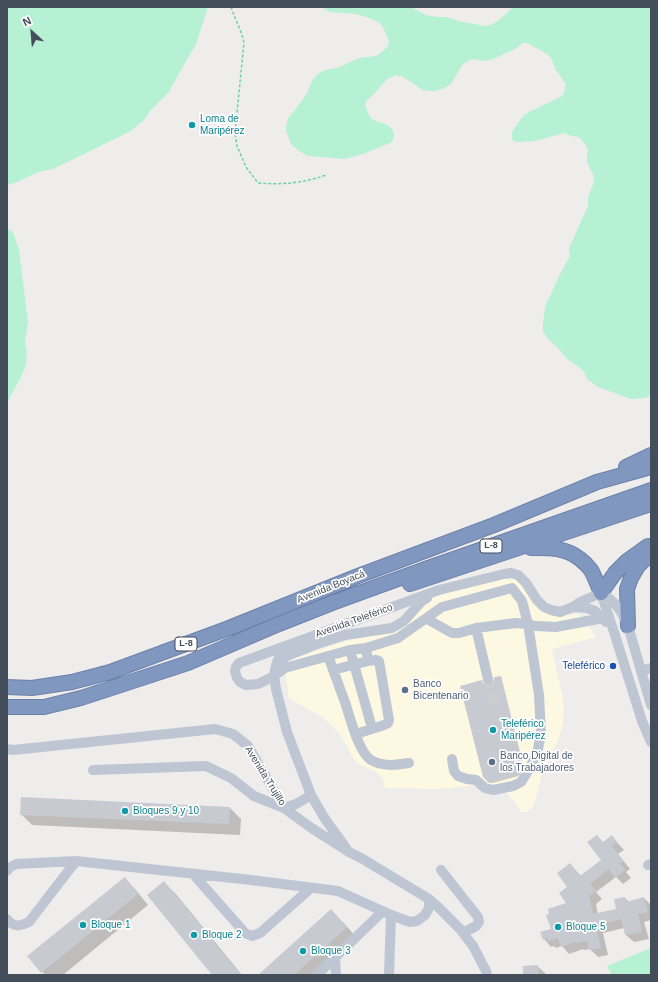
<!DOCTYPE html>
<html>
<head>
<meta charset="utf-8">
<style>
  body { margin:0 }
  #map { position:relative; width:658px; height:982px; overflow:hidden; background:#efecec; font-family:Helvetica,sans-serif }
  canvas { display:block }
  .frame { position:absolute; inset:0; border:8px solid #444d5a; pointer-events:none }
  .north { position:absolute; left:12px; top:12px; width:40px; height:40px; -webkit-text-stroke:3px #fff; paint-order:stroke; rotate:334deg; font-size:11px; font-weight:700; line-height:16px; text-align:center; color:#444d5a }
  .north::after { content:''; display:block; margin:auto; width:14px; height:18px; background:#444d5a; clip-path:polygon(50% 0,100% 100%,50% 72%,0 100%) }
</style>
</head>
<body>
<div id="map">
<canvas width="658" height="982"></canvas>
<div class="frame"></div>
<div class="north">N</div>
</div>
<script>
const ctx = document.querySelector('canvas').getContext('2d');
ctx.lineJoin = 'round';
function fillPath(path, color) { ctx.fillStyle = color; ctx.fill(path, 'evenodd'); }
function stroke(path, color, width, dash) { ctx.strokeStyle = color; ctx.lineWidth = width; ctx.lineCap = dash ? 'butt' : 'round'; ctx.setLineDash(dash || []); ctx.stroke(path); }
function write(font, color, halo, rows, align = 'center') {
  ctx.font = font + ' Helvetica,sans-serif'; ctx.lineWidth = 3.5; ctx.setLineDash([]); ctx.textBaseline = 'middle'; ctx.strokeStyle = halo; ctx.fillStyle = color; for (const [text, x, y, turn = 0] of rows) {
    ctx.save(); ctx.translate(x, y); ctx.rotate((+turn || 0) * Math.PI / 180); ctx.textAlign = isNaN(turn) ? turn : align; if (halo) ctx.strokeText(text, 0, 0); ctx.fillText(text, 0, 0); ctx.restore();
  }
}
fillPath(new Path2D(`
  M498,579H518L554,616L579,614L596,637L552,649L563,699L564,713L562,728L559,739L542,774L536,798L533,807L526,812H521L512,799L502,787L490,786H470L439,789L385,788L383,778L376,772L358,764L354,759L339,733L332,726L321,716L289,699L285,668L287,664L294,659L318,650L346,641L395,631L423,603L436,595Z`), '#fcf8e2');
fillPath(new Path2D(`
  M7,7H208L196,44L168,93L150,111L145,119L132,130L125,134L53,169L38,172L17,182L7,185Z
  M321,7H411L426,15L438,17H447L458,21L485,26C497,25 505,14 513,7H651V395L645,398L631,399L598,387L587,379L584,372L579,367L567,359L558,348L547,338L543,331V324L545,307L561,272L570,256L569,248L588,206V197L594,182L593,174L587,163V155L588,150L587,147L581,139L578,137L571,136L564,133L535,141L516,142L512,140V132L523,116L527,113L562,96L564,92L566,84L556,70L551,58L547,54L527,43H523L515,49L493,59L485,61L473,59L470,60L463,64L451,84L443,89L434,91H431L423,90L403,77L396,75C382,80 382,87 373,95C368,100 363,101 367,110C369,114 370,118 374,120C379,123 387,123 391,128C393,130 394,133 394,136L392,142L363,154L344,159L308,156L299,151L291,144L286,131V127L288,119L300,103L307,93L312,81L318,74L325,70L337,68L359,58L376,56L383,51L388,46L389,42L388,38L382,26L380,23L369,18L356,14L330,12Z
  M7,229L12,231L14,235L19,250L28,322L25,342L27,352L26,365L21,377L7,403Z
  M651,948V975H612L607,966Z`), '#b6f1d4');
fillPath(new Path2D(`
  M501,677L524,768L518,776L492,783H490L483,685L490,686Z
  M230,808L241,819L240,835L32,825L21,814Z
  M612,837L624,850L618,854L630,869L626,872L631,878L623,884L616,877L596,892L602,899L596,904L598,914L617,909L625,898L629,902L644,898L651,905V920L644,922L649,939L634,942L626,935L624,928L603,933L608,955L598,957L590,949L584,950L583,949L569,954L562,946L556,948L554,946L551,947L544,939L552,929L568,904L570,864L581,876L602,860L604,843Z
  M124,878L135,889L148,905L63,975H45L29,956Z
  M164,883L175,893L242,975H214Z
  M342,921L357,938L317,975H260Z
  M537,966L545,973V975H524Z`), '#0003');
fillPath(new Path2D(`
  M501,676L523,766L517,776L490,783L488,782L483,777L460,686L482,680L483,683L486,685H490L494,681V677Z
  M21,797L230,807L229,824L20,815Z
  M597,835L603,842L612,835L617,842L612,846L623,861L620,864L625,870L615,878L609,869L590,884L596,891L589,896L593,914L616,909L614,899L625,897L626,902L644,897L648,912L638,914L642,932L625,935L621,919L596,926L601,948L589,950L587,941L576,943L575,942L561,947L558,938L548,941L547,938L543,940L540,932L551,929L546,915L549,914L548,909L566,903L559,893L567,887L557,873L570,863L580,876L601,860L587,842Z
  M125,877L138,894L41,973L27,956Z
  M164,881L241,975H212L147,895Z
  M331,909L347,927L294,975H258Z
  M538,965L539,975H523V966Z`), '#c8cad2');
stroke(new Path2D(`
  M488,679L495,707`), '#cdcccf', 10, [10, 5]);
const highway = new Path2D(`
  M626,467L651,455
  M531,548C550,548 565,547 580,559C584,562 588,566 591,570C595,577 598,586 601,593
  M410,584L651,504
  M601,593L615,573L627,561L648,546
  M628,626L627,589L631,578L638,566L651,553
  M7,687L32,688L72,682L110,672L229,628L358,576L494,525L597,482L651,467
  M7,707H44L81,698L188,663L279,624L332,603L428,568L651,490`);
stroke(highway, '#6c81aa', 16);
stroke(new Path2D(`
  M231,7C235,19 241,30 244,42L235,133L237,146L246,167L258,183C282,185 304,183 326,175`), '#6dd0ac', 1.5, [3, 2]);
stroke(new Path2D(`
  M601,593L614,632L642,721L651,742
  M601,593C616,602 621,610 628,626L651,705
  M573,607L587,608L595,611L606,622
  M427,619L452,633H459L476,628L516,623L528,624L536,626L556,627L603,618
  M476,628L488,679
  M291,644L239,663L236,667L235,671L237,678L240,682L246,685L258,684L274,676L285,668L350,650L366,648L398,638L442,607L512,588L522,601L528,624L539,695L541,734L538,749L530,768L521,782L513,786L493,790L485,788L476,780L467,779L458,776L454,771L452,759
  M350,650L372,728
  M328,656C334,672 340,689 346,705C350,718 359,753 371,760C383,767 396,765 409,763
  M279,661L289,655L317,644L345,635L392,628L404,621L422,601L427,598
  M333,670L368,661
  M641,671L651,668
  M356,734L384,725L388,723L389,720L379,661L376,660L368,661L366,648
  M7,749L13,750L215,729L233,734L248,746L284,808L310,827L349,852L361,858L429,899L437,906L460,929L473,946L486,971L487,975
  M93,770L206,766L231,778L254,796L284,808
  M284,808L296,804L311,795
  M346,848L325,819L311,795L287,732L276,689L274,676L275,670L277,662L282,652L291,644L439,590L504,574L511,573L518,575L526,583L537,600L544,607L551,610L560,612L573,607L580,602L601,593
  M648,865L651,864
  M441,870L478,917L479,922L476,926L463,933
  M7,871V869L16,864L76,861L251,880L338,891L391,915L410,922L417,921L425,915L429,908V899
  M193,874L245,933L252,936L260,933L311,888
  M7,919C14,928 20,926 29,922L76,861
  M335,959L336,975
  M317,975L383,911
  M389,975L391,915`), '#bec6d3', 10);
stroke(highway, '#8097bf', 14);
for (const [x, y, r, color] of [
  [192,125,4,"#0f9aa8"],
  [613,666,4,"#1a4fb4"],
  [405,690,4,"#5c6f8a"],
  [493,730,4,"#0f9aa8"],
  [492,762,4,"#5c6f8a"],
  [125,811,4,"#0f9aa8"],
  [83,925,4,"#0f9aa8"],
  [558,927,4,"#0f9aa8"],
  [194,935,4,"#0f9aa8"],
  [303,951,4,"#0f9aa8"]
]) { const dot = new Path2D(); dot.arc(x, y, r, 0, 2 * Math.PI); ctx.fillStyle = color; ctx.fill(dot); stroke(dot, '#fff', 1.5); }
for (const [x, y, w] of [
  [491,546,22],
  [186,644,22]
]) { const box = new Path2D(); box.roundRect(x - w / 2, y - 7, w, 14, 3); ctx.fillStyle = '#fff'; ctx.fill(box); stroke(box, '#444d5a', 1); }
write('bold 9px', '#444d5a', null, [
  ["L-8",491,546],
  ["L-8",186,644]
]);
write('10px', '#0d838f', '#fff', [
  ["Loma de",200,119],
  ["Maripérez",200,131],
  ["Teleférico",501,724],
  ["Maripérez",501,736],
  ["Bloques 9 y 10",133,811],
  ["Bloque 1",91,925],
  ["Bloque 5",566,927],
  ["Bloque 2",202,935],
  ["Bloque 3",311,951]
], 'left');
write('10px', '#444d5a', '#fff', [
  ["Avenida Boyacá",331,587,-22],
  ["Avenida Teleférico",354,621,-20],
  ["Avenida Trujillo",265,776,58]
]);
write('10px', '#164399', '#fff', [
  ["Teleférico",605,666]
], 'right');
write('10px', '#4e5e75', '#fff', [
  ["Banco",413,684],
  ["Bicentenario",413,696],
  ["Banco Digital de",500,756],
  ["los Trabajadores",500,768]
], 'left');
</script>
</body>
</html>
